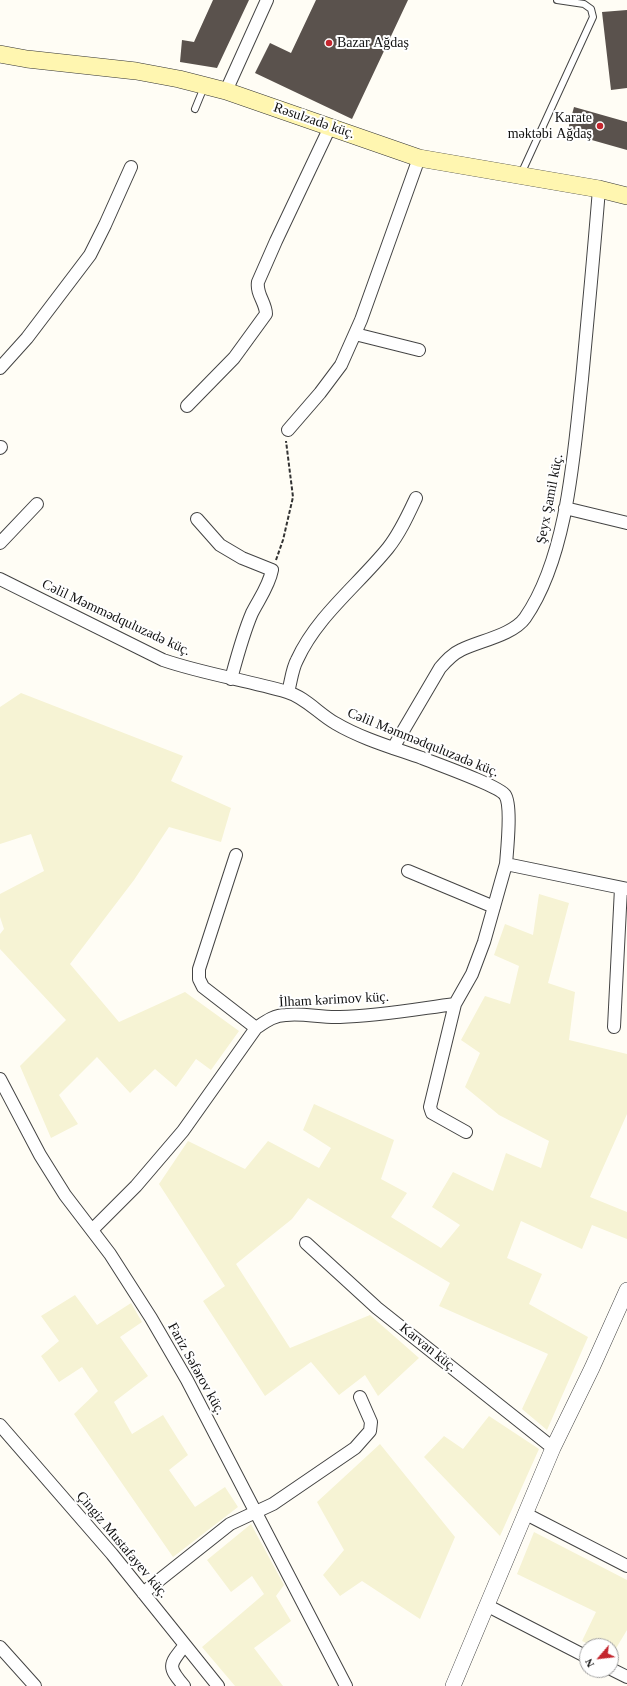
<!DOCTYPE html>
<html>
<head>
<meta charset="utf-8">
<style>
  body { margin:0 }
  #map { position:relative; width:627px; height:1686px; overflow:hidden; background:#fffdf5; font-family:"Times New Roman",serif }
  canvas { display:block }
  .north { position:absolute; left:579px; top:1638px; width:40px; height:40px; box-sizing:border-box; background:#fff; border:1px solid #a0a0a0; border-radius:50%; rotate:242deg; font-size:11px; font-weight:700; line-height:16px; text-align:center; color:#111 }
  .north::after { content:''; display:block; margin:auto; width:14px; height:18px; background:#c4262e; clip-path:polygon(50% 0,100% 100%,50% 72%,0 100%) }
</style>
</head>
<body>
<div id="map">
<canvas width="627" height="1686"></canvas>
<div class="north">N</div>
</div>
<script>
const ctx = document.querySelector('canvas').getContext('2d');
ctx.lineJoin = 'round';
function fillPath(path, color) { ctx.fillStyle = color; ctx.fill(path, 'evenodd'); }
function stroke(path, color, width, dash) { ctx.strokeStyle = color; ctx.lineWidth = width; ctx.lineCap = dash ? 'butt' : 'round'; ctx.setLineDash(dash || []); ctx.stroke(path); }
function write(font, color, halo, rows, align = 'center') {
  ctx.font = font + ' "Times New Roman",serif'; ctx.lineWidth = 4; ctx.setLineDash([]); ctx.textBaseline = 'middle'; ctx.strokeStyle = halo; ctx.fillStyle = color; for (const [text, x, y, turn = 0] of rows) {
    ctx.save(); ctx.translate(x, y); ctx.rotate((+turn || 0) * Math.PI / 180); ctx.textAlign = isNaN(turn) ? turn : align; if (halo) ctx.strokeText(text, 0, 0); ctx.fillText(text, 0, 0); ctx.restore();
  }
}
fillPath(new Path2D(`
  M21,693L183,756L171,781L231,808L221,842L169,827L134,880L70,964L119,1022L185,992L239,1031L211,1070L196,1059L176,1087L155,1069L130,1093L97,1057L59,1095L78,1124L51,1138L20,1066L66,1020L0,949V934L4,929L0,917V894L44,871L31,834L0,844V707Z
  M539,894L569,903L548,983L575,992L569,1040L627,1054V1114L590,1197L627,1212V1239L592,1225L582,1249L521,1221L507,1258L542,1274L529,1304L588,1337L547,1430L522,1409L548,1354L439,1306L450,1283L308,1198L292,1219L236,1264L290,1348L370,1315L419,1358L378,1396L365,1375L339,1395L311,1362L265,1396L203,1301L225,1286L159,1184L188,1141L245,1169L268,1141L319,1168L331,1148L303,1130L314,1104L394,1140L381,1179L407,1193L391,1217L441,1248L460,1225L432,1207L453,1172L493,1191L506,1153L541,1168L549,1141L499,1115L465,1087L480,1053L461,1040L485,996L510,1004L519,966L494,955L505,924L533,935Z
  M75,1295L97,1325L131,1303L142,1322L120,1337L148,1376L114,1402L132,1434L163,1415L188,1455L169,1470L195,1507L225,1487L238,1507L173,1557L74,1414L98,1391L82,1367L59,1382L41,1356L59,1341L41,1316Z
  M489,1416L539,1449L500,1536L424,1457L444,1436L463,1449Z
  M380,1444L455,1537L420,1619L362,1581L340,1596L323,1575L344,1550L317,1502Z
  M251,1524L284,1585L276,1596L291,1621L254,1648L283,1686H235L202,1647L264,1594L252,1576L231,1592L207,1560Z
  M534,1532L627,1580V1630L612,1655L611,1646H593L582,1641L596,1612L517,1574Z`), '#f6f3d4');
fillPath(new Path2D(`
  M213,0H249L217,68L180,62L182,40L194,42Z
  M316,0H408L352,119L255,73L270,43L291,53Z
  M627,10V88L611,90L602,12Z
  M574,107L627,122V150L567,133Z`), '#5a524d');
const service = new Path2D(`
  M195,109L204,87
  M521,174L593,17L591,9L584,4L557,0`);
const minor = new Path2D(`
  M226,91L267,0
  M355,334L419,350
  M0,368L27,338L90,255L105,225L131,167
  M187,406L234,358L266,314C266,303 256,294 258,282L276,241L330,127
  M288,430L320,393L341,365L361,320L419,158
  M0,448L1,447
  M565,508L627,523
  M197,519L220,545L242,558L272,570C269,586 259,599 252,613C243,634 237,657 231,679
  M0,543L37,504
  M0,579L163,660C204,674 246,680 287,692C305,697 319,714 335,723C362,739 394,748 422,758C437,764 499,786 505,795C512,805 507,851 506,864L627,889
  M288,692C291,682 292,669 297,660C317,616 358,585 388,548C400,533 408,515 416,498
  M393,748L440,668C446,661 452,654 461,650C479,641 513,635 525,618C568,556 574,452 582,379C588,315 594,252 599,189
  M236,855L199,969V979L203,987L256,1028
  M408,871L494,907
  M455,1004L430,1107L432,1113L466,1132
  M614,1027L621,888
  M0,1079L40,1155L65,1195L110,1254L151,1318L187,1380L346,1686
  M92,1230L136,1186L183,1131L256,1028C265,1022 274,1015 286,1015C304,1013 322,1018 340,1017C379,1016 417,1009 455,1004L472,974L484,942L506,864
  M306,1243L377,1308L553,1448
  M0,1425L112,1554L218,1686
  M526,1514L627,1566
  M143,1593L230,1524L273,1504L355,1448L370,1431L371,1422L360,1397
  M488,1606L587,1657
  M0,1647L35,1686
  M611,1669L627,1677
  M184,1686C167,1666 169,1665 185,1645`);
const tertiary = new Path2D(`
  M453,1686L553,1448L592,1368L627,1290`);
const secondary = new Path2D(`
  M0,54L27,59L136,71L179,79L226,91L419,158L599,189L627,196`);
stroke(service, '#444', 8);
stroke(minor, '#444', 14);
stroke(tertiary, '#444', 16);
stroke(secondary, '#333', 18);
stroke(new Path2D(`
  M276,560L283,540L293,497L286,441`), '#333', 2, [4, 2]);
stroke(service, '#fff', 6);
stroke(minor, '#fff', 12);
stroke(tertiary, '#fff', 15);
stroke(secondary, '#fff6b0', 17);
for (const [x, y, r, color] of [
  [329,43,4,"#c4262e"],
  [600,126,4,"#c4262e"]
]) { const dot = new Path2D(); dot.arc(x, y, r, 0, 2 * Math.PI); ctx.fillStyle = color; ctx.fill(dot); stroke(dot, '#fff', 1.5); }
write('14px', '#111', '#fff', [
  ["Bazar Ağdaş",337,43],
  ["Karate",592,118,"right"],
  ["məktəbi Ağdaş",592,134,"right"]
], 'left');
write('14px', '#111', '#fff', [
  ["Rəsulzadə küç.",314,121,19],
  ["Şeyx Şamil küç.",550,499,-79],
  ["Cəlil Məmmədquluzadə küç.",116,618,25],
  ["Cəlil Məmmədquluzadə küç.",423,743,22],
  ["İlham kərimov küç.",334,1000,-3],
  ["Karvan küç.",428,1348,39],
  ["Fariz Səfərov küç.",196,1369,61],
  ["Çingiz Mustafayev küç.",122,1545,50]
]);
</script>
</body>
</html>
